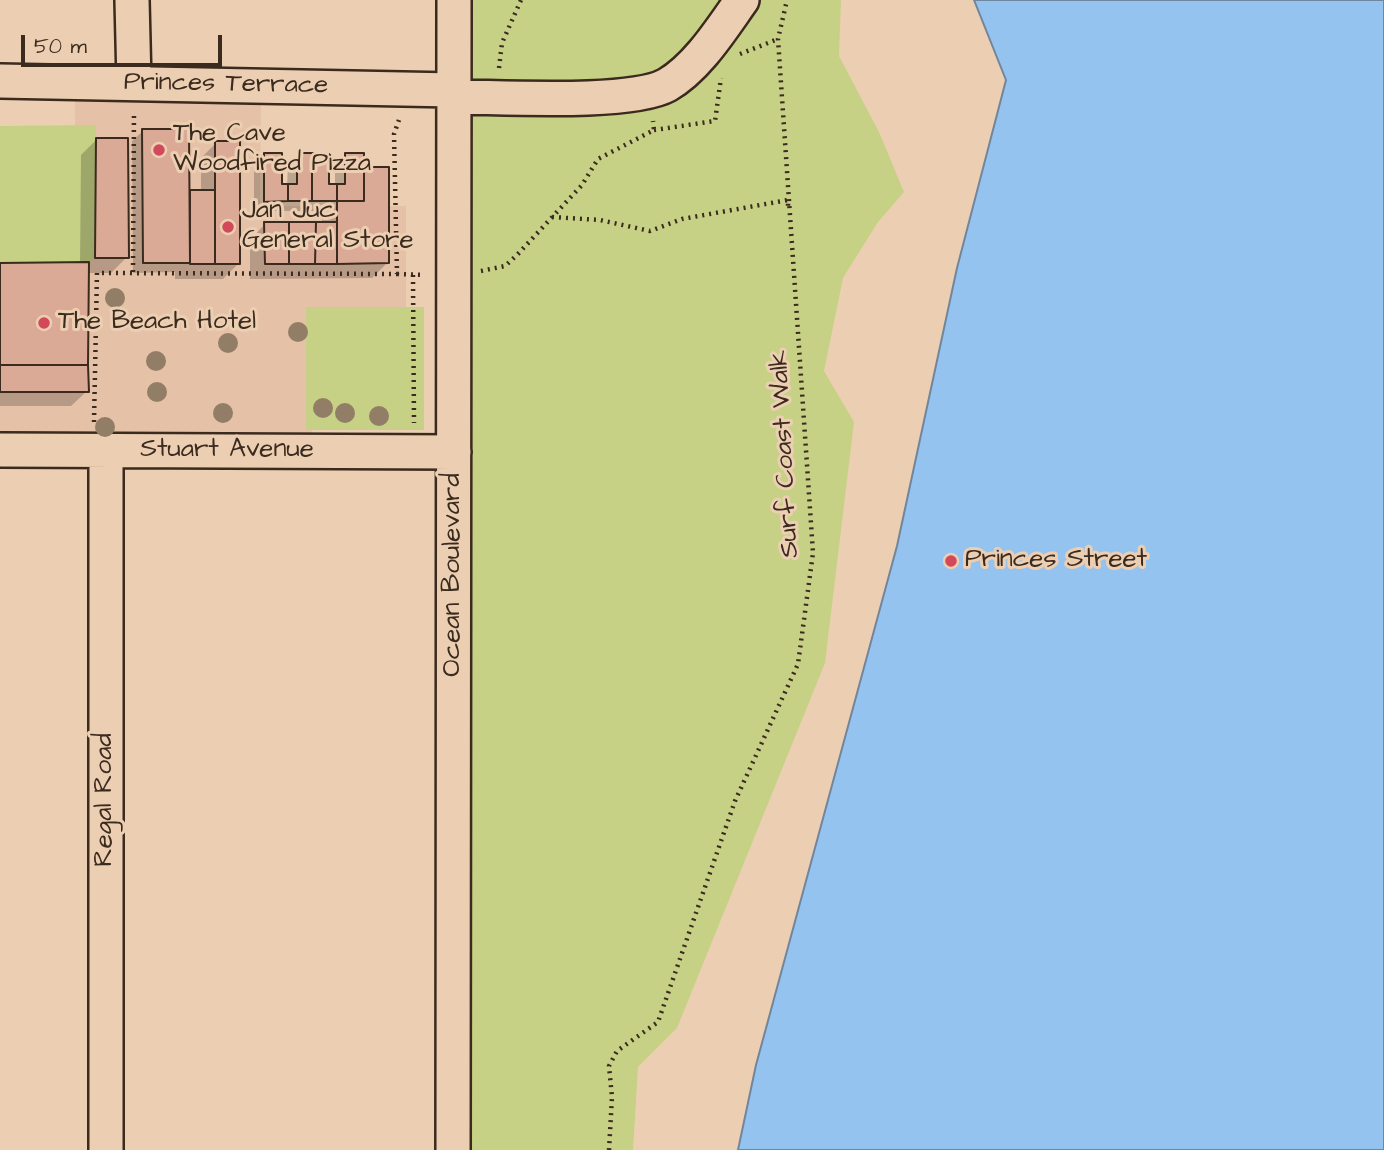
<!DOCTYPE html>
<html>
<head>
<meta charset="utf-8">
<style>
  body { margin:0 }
  #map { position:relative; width:1384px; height:1150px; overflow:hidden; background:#eccfb2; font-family:"Architects Daughter",sans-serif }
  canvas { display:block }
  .scale { position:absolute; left:21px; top:35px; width:201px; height:32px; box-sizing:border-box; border:4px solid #3b2a1e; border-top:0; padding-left:9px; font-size:21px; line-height:24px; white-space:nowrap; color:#3b2a1e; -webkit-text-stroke:5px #eccfb2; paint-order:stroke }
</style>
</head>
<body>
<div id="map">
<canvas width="1384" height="1150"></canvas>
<div class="scale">50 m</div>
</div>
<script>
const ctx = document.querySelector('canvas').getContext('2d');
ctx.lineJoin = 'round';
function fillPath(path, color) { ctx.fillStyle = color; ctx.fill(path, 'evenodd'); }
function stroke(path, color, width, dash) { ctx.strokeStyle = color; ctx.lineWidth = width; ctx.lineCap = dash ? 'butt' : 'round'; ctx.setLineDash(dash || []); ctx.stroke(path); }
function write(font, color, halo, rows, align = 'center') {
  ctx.font = font + ' "Architects Daughter",sans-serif'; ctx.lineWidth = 6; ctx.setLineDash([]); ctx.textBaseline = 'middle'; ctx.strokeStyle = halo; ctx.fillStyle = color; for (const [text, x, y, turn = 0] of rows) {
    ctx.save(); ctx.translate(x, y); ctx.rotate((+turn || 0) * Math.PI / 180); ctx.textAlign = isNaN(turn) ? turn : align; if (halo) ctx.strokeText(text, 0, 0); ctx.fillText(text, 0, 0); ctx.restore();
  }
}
fillPath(new Path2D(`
  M261,97L260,206H406V313L316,314L312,440L0,442V246L75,245V98Z`), '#e4c1a7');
fillPath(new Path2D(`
  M454,0H841L839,56L879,132L904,192L878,222L843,278L824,371L854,422L825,663L677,1028L638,1067L633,1150H453Z
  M96,125L95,258L89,262L0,263V126Z
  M306,307H424V430H306Z`), '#c6d185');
const water = new Path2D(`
  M974,0H1384V1150H738L756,1065L897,546L957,268L1006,80Z`);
fillPath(water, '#95c3f0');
stroke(water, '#71869c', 2);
fillPath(new Path2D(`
  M143,131L188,194L201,191V158L216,143L239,263L223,279H175V272L133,273L132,141Z
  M96,140L127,257L111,273H87V391L71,406H0V264H80L81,155Z
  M265,154L281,186H287L288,165L298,155L327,186H335V165L346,155L362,171L387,263L372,278L250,279V240L265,224H322V219L330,211H254V165Z`), '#0003');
const building = new Path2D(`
  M142,129H189L190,263H143Z
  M96,138H128L129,258H95Z
  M215,141H240V264H215Z
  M264,153H282V184H288V201L264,202Z
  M297,153H312V201H288V184H297Z
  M312,153H329V184H337V201H312Z
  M345,153H364V201H337V184H345Z
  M364,167H389V263L337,264V201H364Z
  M190,190H215V264H190Z
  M264,222H289V264H265Z
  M289,222H316L315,264H289Z
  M316,222H337V264H315Z
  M89,262L88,365H0V263Z
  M0,365H88L89,392H0Z`);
fillPath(building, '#daaa96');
stroke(building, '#3b2a1e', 2);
const minor = new Path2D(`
  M132,0L134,83
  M0,81L453,90
  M453,97C500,97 631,105 667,85C698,67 722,28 742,0
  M0,450L454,452
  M106,1150V450
  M453,1150L454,0`);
stroke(minor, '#3b2a1e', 38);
stroke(new Path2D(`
  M740,54L778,39
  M499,68L502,43L521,0
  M654,130L715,121L721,78
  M552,217L600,220L650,231L682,219L788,200V206
  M481,271L505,266L517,255L582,185L598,159L654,130L653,121
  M133,272L134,112
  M397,274L424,275
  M413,275L414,423
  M94,422L97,273L397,274L394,134L400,117
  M609,1150L612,1097L609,1066L617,1051L658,1022L735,801L798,664L813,553L778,39L787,0`), '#3b2a1e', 4.5, [2, 5]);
stroke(minor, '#eccfb2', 33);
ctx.fillStyle = '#927e66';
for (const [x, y] of [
  [115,298],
  [298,332],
  [228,343],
  [156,361],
  [157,392],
  [323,408],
  [223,413],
  [345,413],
  [379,416],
  [105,427]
]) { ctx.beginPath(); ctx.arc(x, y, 10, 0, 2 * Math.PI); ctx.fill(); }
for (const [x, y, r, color] of [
  [159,150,7,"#d1495b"],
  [228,227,7,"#d1495b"],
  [44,323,7,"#d1495b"],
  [951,561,7,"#d1495b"]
]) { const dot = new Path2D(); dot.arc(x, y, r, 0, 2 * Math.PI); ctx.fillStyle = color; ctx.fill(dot); stroke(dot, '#eccfb2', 2.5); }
write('26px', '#3b2a1e', '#eccfb2', [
  ["Princes Terrace",226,85,1],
  ["Stuart Avenue",227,451],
  ["Surf Coast Walk",786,454,-93],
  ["Ocean Boulevard",454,575,-90],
  ["Regal Road",106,800,-90]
]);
write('26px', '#3b2a1e', '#eccfb2', [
  ["The Cave",173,135],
  ["Woodfired Pizza",173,165],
  ["Jan Juc",242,212],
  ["General Store",242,242],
  ["The Beach Hotel",58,323],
  ["Princes Street",965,561]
], 'left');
</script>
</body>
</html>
